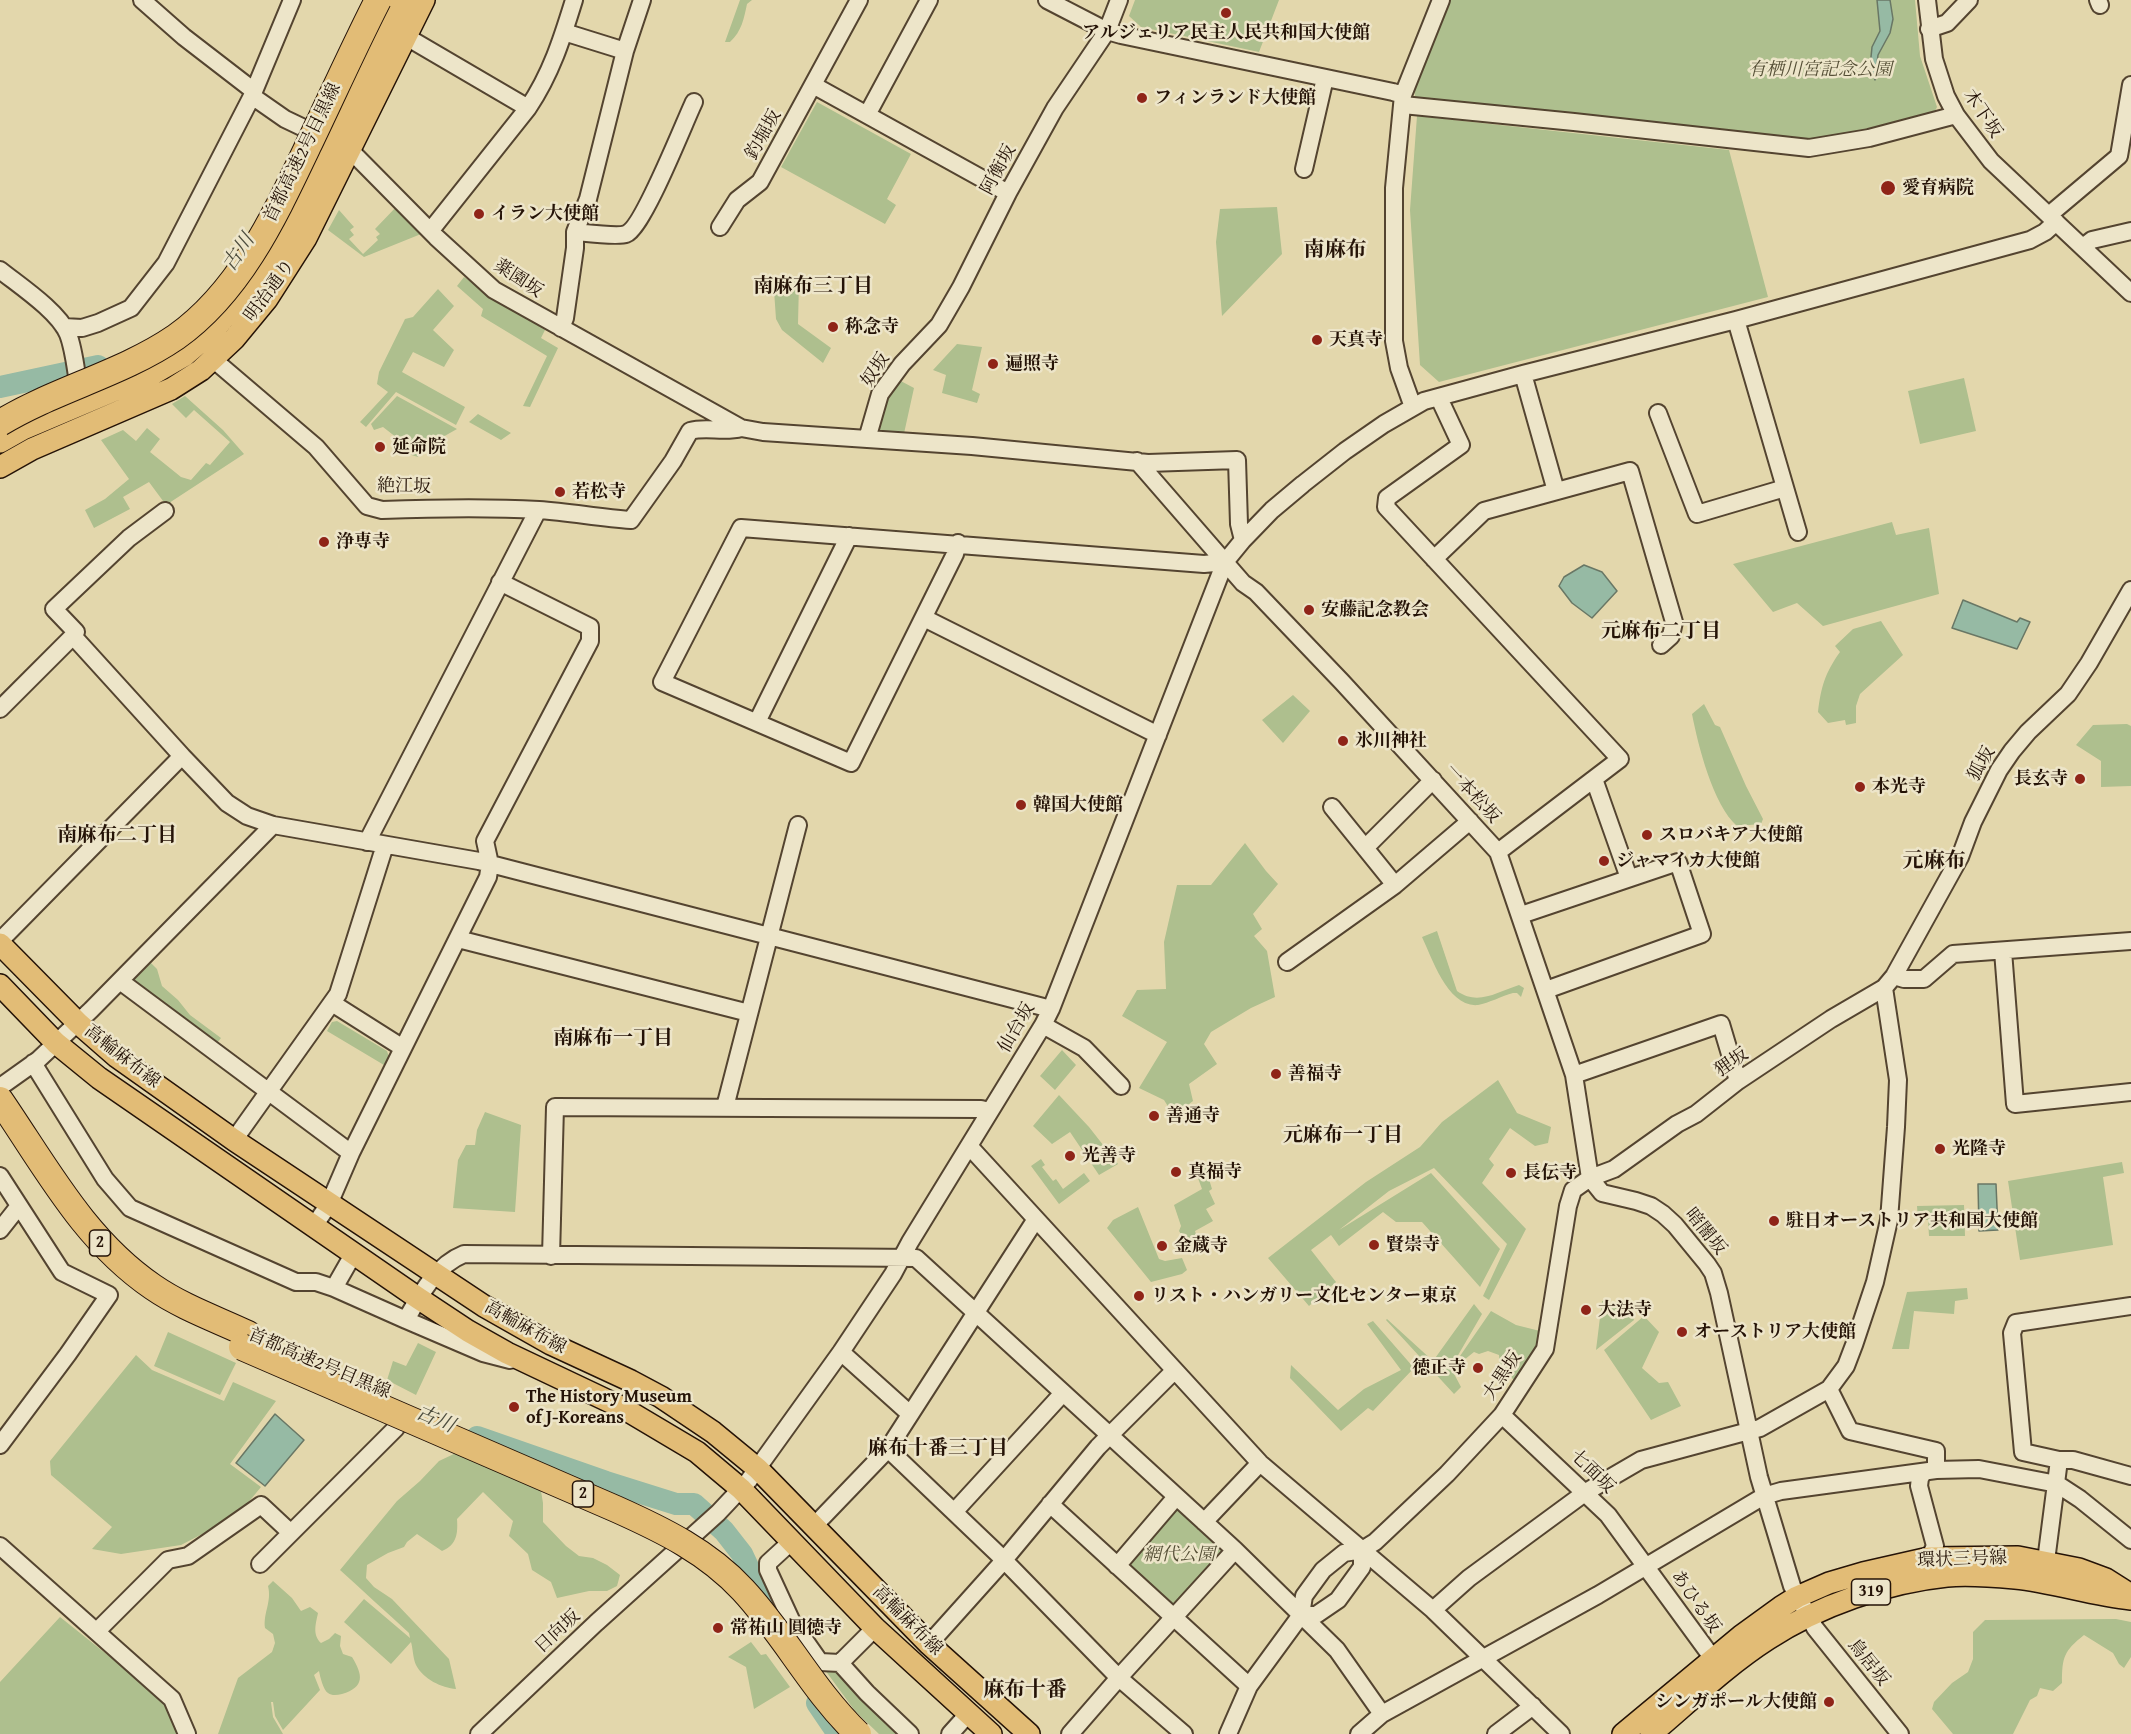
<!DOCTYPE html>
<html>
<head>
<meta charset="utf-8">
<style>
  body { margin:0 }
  canvas { display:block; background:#e3d7ac }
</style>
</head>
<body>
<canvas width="2131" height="1734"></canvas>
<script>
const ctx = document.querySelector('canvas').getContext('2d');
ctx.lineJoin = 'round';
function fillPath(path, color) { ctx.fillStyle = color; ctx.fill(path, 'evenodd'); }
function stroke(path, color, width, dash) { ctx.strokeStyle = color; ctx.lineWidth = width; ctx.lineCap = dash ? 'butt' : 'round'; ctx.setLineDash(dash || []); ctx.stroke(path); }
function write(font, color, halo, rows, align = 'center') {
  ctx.font = font + ' "Gentium Book Plus","Noto Serif JP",serif'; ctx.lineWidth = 5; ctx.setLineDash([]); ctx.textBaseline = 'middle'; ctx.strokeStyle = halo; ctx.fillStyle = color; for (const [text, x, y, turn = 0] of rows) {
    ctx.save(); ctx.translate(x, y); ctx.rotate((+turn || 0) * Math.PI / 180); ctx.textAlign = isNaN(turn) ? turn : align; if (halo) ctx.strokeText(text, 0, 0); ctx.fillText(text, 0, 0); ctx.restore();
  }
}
fillPath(new Path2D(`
  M740,0H752L747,4C744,18 742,31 730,42H725Z
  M1135,0H1279L1259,52L1141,27L1129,16Z
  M1447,0H1915L1920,56L1937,107L1933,115L1829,142L1423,104L1415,96L1414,88Z
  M817,102L911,154L887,199L896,205L885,224L781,167Z
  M1417,116L1729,150L1768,297L1439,382L1420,365L1410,210Z
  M398,205L426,232L364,257L328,230L339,210L354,227L350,230L354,235L349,239L363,254L378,240L376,237L380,234L375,229Z
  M1277,207L1282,254L1222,316L1216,242L1220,209Z
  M773,276L799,282L798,324L831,348L823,363L782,330L776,319Z
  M464,277L545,330L541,338L558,348L530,407L523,406L547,356L481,316L483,309L457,286Z
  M438,289L454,306L433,330L454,350L444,367L413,352L402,372L465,407L456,425L396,392L366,427L360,422L388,392L377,384L379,372L405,319L413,317Z
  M957,344L982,347L972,390L980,394L977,403L942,393L946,375L933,370Z
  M1964,378L1976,431L1920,444L1908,391Z
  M897,379L914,388L903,438L872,434L882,399Z
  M185,396L223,430L244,454L166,505L149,482L123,497L130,509L94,528L85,510L105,499L129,479L101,440L123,430L136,441L147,428L160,439L150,452L181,477L191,480L206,463L210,465L230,442L194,410L186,418L172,404Z
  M397,396L457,429L441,438L437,445L422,444L418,457L395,450L401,441L383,427L374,430L371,424Z
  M478,414L511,433L501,440L469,422Z
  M1892,522L1896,535L1929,528L1939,594L1823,626L1797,603L1773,612L1733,564Z
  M1881,621L1903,655L1860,694L1856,706V723L1846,725L1845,720L1828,723L1818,712C1821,687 1825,673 1840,652L1835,646L1853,629Z
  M1293,695L1310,711L1283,743L1262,720Z
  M1704,704L1715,725L1720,727L1746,786L1763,819L1761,824L1737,826C1713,805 1698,745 1692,714Z
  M2127,724L2131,726V786L2101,787V761L2076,745L2093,725Z
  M1245,843L1266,871L1278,884L1253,914L1262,929L1254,936L1267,951L1275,997L1251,1008L1211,1032L1204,1044L1217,1064L1189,1084L1193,1101L1174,1116L1164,1100L1139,1088L1167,1042L1122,1016L1137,990L1166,989L1164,942L1177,885H1211Z
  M1437,931L1457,991C1478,1006 1497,992 1519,985L1524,988L1521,997L1517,993H1513C1502,996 1489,1003 1478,1005C1448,1008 1432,958 1422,937Z
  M151,963L157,969L162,986L178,1000L190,1015L221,1038L217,1043L135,983L134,980Z
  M337,1021L387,1051L389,1057L384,1065L327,1031L332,1022Z
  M1062,1050L1076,1065L1055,1090L1040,1076Z
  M1498,1080L1517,1113L1551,1127L1548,1143L1535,1146L1510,1128L1489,1159L1494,1165L1482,1183L1526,1229L1489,1300L1483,1296L1507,1244L1434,1168L1389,1191L1339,1230L1431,1173L1500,1249L1480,1287L1422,1222H1396L1383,1212L1339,1246L1331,1235L1311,1250L1336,1282L1309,1306L1268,1258L1366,1182L1420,1147L1442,1122Z
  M1059,1095L1089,1127L1118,1164L1099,1175L1070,1132L1052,1144L1033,1126Z
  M485,1112L521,1125L515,1212L453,1208L458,1160L466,1145H475L477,1130Z
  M1041,1159L1045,1165L1042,1167L1053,1181L1056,1179L1063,1189L1084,1173L1090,1181L1059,1204L1031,1166Z
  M2122,1162L2124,1173L2103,1177L2113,1245L2020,1260L2008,1181Z
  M1205,1166L1212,1189L1209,1191L1215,1204L1206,1209L1213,1221L1195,1231L1197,1237L1186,1242L1179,1231L1181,1226L1174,1205L1202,1189L1195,1170Z
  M1964,1205L1965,1236H1929L1928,1220H1918L1917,1206Z
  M1138,1207L1159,1259L1165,1261L1182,1258L1187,1270L1182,1274L1151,1282L1107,1228L1113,1220Z
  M1967,1288L1968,1299L1955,1301L1954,1314L1914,1311L1909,1349H1892L1907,1292Z
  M1602,1301L1630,1307L1634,1320L1596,1350Z
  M1474,1304L1482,1314L1457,1357L1460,1360L1452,1370L1461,1387L1454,1394L1386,1320L1387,1319L1433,1361Z
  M1491,1311L1516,1325L1540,1331L1534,1355L1514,1380L1500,1367L1499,1355L1488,1351L1479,1354L1474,1352L1464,1360L1460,1356Z
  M1644,1316L1659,1332L1642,1368L1659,1383L1668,1382L1681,1406L1651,1420L1604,1350Z
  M1373,1321L1414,1368L1373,1411L1368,1408L1341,1431L1290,1378L1291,1365L1338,1410L1364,1389L1401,1370L1367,1324Z
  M168,1332L236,1363L220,1395L154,1366Z
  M418,1343L436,1352L416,1395L387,1380L393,1361L406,1366Z
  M136,1355L152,1370L224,1401L233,1382L276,1401L230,1464L261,1487L237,1516L181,1545L121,1554L92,1549L112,1527L51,1475L50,1461Z
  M456,1453L541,1491L543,1503V1522L566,1546L579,1556L593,1558L607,1565L620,1575L617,1586L607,1591H589L557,1598L551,1582L532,1570L528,1554L509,1536L513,1521L483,1492L457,1519C458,1533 457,1545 442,1551L417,1534L407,1542L404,1547L388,1553L367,1565L366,1578L374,1587L392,1599L449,1659L456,1689C442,1688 423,1679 416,1665C413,1659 413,1649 411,1642L391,1664L344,1622L364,1599L410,1638L409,1633C385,1611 363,1591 340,1570L397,1501L420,1481L439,1461Z
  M1179,1506L1227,1549L1177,1610L1128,1571L1127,1562Z
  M273,1581L292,1598L301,1611L310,1607L318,1613C316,1623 312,1635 321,1643L329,1639L335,1633L341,1636L340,1646L343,1654L352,1657C363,1675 365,1687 342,1694C337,1695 332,1696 328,1693C323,1690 320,1676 319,1671L314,1675L320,1690L283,1730L275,1716L273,1702H271L273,1717L283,1734H218L238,1678L272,1652L275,1643L273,1634L265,1628C263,1613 272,1602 268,1586Z
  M60,1617L164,1700L179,1734H0V1682Z
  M2116,1619L2131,1622V1657L2124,1668L2119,1664L2113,1653L2084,1635C2064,1651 2062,1657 2062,1683L2053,1691L2040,1688L2037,1696L2030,1700L2013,1734H1953L1932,1709L1934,1702L1952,1683L1968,1672L1973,1659V1632L1985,1620Z
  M751,1642L761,1655L766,1654L790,1687L754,1709L746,1667L728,1657Z
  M825,1670H839L902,1734H879L855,1711Z`), '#aebf8e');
const water = new Path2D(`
  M1877,0H1890L1893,19L1890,33L1878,55L1875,80L1870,67L1872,47L1880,31Z
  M1584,565L1602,572L1617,591L1592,618L1572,603L1559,586L1564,577Z
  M1963,600L2017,622L2020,618L2030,622L2017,649L1952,628Z
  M1978,1184H1996L1998,1230L1979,1231Z
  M275,1414L304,1440L265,1486L236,1463Z`);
fillPath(water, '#96baa4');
stroke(water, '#697765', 1.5);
stroke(new Path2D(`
  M0,387L98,366
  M477,1437L606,1482L676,1504H694L724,1531L742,1554L771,1616
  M817,1703L838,1734`), '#96baa4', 22);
const minor = new Path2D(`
  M142,0L184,37L254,91
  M1047,0L1107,31L1121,35L1393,92L1403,95
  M1927,0L1934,59L1946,96L1956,115L1991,161L2131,293
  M2098,0L2100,5
  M1929,29L1947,23L1969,0
  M564,32L625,51
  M405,36L528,108
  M813,85L1008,193
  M252,96L285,119L350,150L436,237L494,290L741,428L763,432L972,446L1148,463L1237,460L1239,524L1243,540
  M1403,105L1574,122L1809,148L1869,138L1956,115
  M867,115L929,0
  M1304,169L1325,78
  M2049,215L2119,156L2131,85
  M720,227L737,200L760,182L859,0
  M431,230L528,108C551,74 562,39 574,0
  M575,232C586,233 618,237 626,234C643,228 684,123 694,102
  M2083,247L2092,240L2131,231
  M0,270C20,286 58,311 68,334C75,352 76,375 80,394
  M1736,320L1798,532
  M64,327L82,328L98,323L131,308L166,263L252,96L292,0
  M561,328L565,318L575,248V232L588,199L625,51L642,0
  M214,360L316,447L367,506L382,510C435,508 487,507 539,510C570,512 600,518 631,520L673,461L690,431C707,426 723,433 741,428
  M1523,374L1556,491
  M1439,398L1461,445L1387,498L1386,507L1620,759L1498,852
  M1413,407L1399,368L1394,341V188L1403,95L1441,0
  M1658,413L1697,514L1785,488
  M867,439L880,394L902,364L939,325L961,287L1008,193L1055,108L1107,31L1119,0
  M1137,461L1243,583L1256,592L1342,682L1498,852L1574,1075L1590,1178L1602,1193L1636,1201L1651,1206L1663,1214L1675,1225L1707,1264L1713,1273L1719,1293L1759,1477L1792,1586L1815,1628L1900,1734
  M958,543L955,554L851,763L662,682L741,528L1204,564L1225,562
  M1434,559L1484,511L1630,471L1674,622L1671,636L1661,645
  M924,618L1158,735
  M0,709L73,636
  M757,722L849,536
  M182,756L227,803L247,816L273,825L479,861L1051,1009
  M1594,779L1629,878
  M1332,807L1395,885
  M367,842L538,510
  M1365,848L1433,780
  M1521,915L1678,862L1702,934L1546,990
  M458,939L749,1013
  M0,941L182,756L73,636L76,632L54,609L129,538L165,511
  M2003,951L2015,1104L2131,1092
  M1287,962L1395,885L1470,821
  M1894,976L1904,979H1924L1953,954L2131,941
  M120,981L351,1153
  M332,1003L403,1048
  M1043,1025L1084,1048L1121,1086
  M33,1063L105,1179L130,1208L296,1282H316L334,1288
  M1574,1075L1721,1024L1738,1081
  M0,1087L38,1060L91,1010L273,825
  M725,1107L798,825
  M234,1140L338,994L385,845
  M969,1146L1260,1463L1433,1610L1561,1734
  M0,1176L62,1272L109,1295L68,1354L0,1445
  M314,1226L329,1204L351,1153L488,877L490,864L485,841L590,641V627L500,582
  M0,1230L19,1206
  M354,1253L334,1288L406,1320
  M551,1256L555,1107L981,1109L989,1111
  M841,1352L910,1414
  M510,1360L483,1353L406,1320C420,1295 436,1265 464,1254L916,1258L1235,1550L1337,1650L1382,1714
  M1829,1389L1850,1431L1936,1451V1470
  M1502,1415L1608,1515L1714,1660
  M888,1449L999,1555L1119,1678L1184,1734
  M2059,1460L2023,1452L2012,1333L2016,1323L2131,1306
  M1924,1472L1920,1478L1919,1486L1935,1546L1929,1558
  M1050,1504L1249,1686
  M954,1512L1063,1393
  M1204,1522L1260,1463
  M814,1526L888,1449L1036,1219
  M792,1541L768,1563V1570L792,1622L820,1662L840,1663L875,1628
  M0,1546L172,1699L187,1734
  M1362,1550L1375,1542L1447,1474L1502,1415L1545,1349L1568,1206L1573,1190L1590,1178L1614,1169L1677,1124L1696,1114L1738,1081L1831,1019L1884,988L1894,976L1960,857L1973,822L1999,770L2012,751L2028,732L2068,694L2089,663L2131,590
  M2046,1561L2059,1460H2073L2131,1476
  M260,1564L396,1428
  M1117,1566L1176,1497
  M1433,1610L1469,1578L1586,1492L1641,1460L1760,1428L1829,1389L1846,1366L1854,1345L1875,1282L1889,1220L1896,1127L1898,1080L1884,988
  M97,1631L168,1560L188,1556L261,1505L291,1533
  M929,1644L999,1566L1098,1447L1174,1371
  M840,1663L867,1693L910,1734
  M479,1734L596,1623L718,1513L749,1480L841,1352L893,1274L910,1242L1043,1025L1051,1009L1225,562L1243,540L1272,510L1303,484L1345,451L1384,424L1424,401L1523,374L1736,320L2030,240L2045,232L2056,222
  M950,1734L968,1714
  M1070,1734L1123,1673L1235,1550
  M1228,1734L1249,1686L1301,1615L1304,1596L1323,1570L1344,1553L1362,1550V1567L1338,1600L1316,1615H1301
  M1359,1734L1382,1714L1598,1595L1764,1496L1781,1491L1936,1470L1979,1469L2057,1484L2080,1499L2131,1540
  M1496,1734L1533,1706`);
const major = new Path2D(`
  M0,442L23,429L153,374L184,356L214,330L254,282L288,229L402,0
  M0,467L32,449L171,389L201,370L234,339L267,299L306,238L424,0
  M0,944L78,1023L117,1057L234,1140L484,1306L551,1344L631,1381L661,1397L713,1432L758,1469L929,1644L1029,1734
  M0,985L56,1043L99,1078L418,1298L468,1331L507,1353L623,1408L697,1452L741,1489L875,1628L991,1734
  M1623,1734L1741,1636L1781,1607L1797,1597L1829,1583L1863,1573L1929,1558L2018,1557L2079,1569L2106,1579L2131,1595
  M1651,1734C1689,1702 1726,1666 1768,1639C1818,1606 1887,1582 1947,1576C1968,1574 1993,1576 2015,1578C2054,1582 2092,1595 2131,1599`);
const highway = new Path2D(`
  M0,1100C46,1167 84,1240 153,1287C182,1307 216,1319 248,1334`);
stroke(minor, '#544430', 20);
stroke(major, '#251307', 24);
stroke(highway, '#251307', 28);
stroke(minor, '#ede5c9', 16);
stroke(major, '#e2bc76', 21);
stroke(highway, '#e2bc76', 26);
const highwayBridge = new Path2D(`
  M0,423C56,389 122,374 176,337C241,291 276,213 309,144C332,96 354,47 378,0
  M242,1347L616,1509C663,1530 708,1552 743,1590C785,1635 813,1691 858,1734`);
stroke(highwayBridge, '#251307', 28, []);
stroke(highwayBridge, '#e2bc76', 26);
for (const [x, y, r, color] of [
  [1226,13,6,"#8f2418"],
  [1142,98,6,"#8f2418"],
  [1888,188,8,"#8f2418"],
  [479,214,6,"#8f2418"],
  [833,327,6,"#8f2418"],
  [1317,340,6,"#8f2418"],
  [993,364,6,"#8f2418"],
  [380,447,6,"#8f2418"],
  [560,492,6,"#8f2418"],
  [324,542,6,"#8f2418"],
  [1309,610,6,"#8f2418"],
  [1343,741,6,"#8f2418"],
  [2080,779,6,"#8f2418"],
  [1860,787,6,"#8f2418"],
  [1021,805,6,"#8f2418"],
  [1647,835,6,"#8f2418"],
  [1604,861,6,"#8f2418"],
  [1276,1074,6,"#8f2418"],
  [1154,1116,6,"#8f2418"],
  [1940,1149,6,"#8f2418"],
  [1070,1156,6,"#8f2418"],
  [1176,1172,6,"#8f2418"],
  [1511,1173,6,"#8f2418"],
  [1774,1221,6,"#8f2418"],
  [1374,1245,6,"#8f2418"],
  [1162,1246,6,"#8f2418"],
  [1139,1296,6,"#8f2418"],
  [1586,1310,6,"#8f2418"],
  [1682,1332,6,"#8f2418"],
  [1478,1368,6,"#8f2418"],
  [514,1407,6,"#8f2418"],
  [718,1628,6,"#8f2418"],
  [1829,1702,6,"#8f2418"]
]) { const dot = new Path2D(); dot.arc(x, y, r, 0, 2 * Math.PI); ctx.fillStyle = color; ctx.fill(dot); stroke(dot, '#ede5c9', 2); }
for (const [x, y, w] of [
  [100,1243,21],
  [583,1494,21],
  [1871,1592,39]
]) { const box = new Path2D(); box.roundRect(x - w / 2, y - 13, w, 26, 4.5); ctx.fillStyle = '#ede5c9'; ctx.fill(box); stroke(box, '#251307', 1.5); }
write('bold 16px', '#251307', null, [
  ["2",100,1243],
  ["2",583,1494],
  ["319",1871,1592]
]);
write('bold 18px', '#251307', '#ede5c9', [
  ["アルジェリア民主人民共和国大使館",1226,33,"center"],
  ["フィンランド大使館",1154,98],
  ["愛育病院",1902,188],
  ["イラン大使館",491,214],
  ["称念寺",845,327],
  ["天真寺",1329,340],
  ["遍照寺",1005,364],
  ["延命院",392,447],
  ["若松寺",572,492],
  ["浄専寺",336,542],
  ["安藤記念教会",1321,610],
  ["氷川神社",1355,741],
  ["長玄寺",2068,779,"right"],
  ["本光寺",1872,787],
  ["韓国大使館",1033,805],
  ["スロバキア大使館",1659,835],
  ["ジャマイカ大使館",1616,861],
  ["善福寺",1288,1074],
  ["善通寺",1166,1116],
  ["光隆寺",1952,1149],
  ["光善寺",1082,1156],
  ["真福寺",1188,1172],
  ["長伝寺",1523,1173],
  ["駐日オーストリア共和国大使館",1786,1221],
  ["賢崇寺",1386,1245],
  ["金蔵寺",1174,1246],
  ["リスト・ハンガリー文化センター東京",1151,1296],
  ["大法寺",1598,1310],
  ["オーストリア大使館",1694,1332],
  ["徳正寺",1466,1368,"right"],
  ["The History Museum",526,1397],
  ["of J-Koreans",526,1418],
  ["常祐山 圓徳寺",730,1628],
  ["シンガポール大使館",1817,1702,"right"]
], 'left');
write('italic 18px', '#554f36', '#ede5c9', [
  ["有栖川宮記念公園",1820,70],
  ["網代公園",1179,1555]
]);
write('18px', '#251307', '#ede5c9', [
  ["木下坂",1982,114,56],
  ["釣堀坂",764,135,-61],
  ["首都高速2号目黒線",303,153,-64],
  ["阿衡坂",999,170,-62],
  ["薬園坂",518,279,33],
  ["明治通り",270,291,-54],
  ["奴坂",876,370,-57],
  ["絶江坂",404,487,1],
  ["狐坂",1982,764,-60],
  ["一本松坂",1472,794,48],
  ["仙台坂",1017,1028,-60],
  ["高輪麻布線",122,1057,38],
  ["狸坂",1732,1063,-35],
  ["暗闇坂",1705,1232,51],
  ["高輪麻布線",525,1328,29],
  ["首都高速2号目黒線",319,1364,23],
  ["大黒坂",1503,1376,-56],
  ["七面坂",1592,1472,44],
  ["環状三号線",1962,1560,-2],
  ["あひる坂",1695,1602,55],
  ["高輪麻布線",907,1621,45],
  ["日向坂",558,1632,-43],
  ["鳥居坂",1868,1663,51]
]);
write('italic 20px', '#4d4d3e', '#ede5c9', [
  ["古川",239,253,-56],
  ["古川",435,1420,23]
]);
write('bold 20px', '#251307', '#ede5c9', [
  ["南麻布三丁目",813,287],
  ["元麻布二丁目",1661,632],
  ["南麻布二丁目",117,836],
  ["南麻布一丁目",613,1039],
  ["元麻布一丁目",1343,1136],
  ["麻布十番三丁目",938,1449]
]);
write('bold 21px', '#251307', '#ede5c9', [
  ["南麻布",1335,251],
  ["元麻布",1934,862],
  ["麻布十番",1025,1691]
]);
</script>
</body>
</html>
